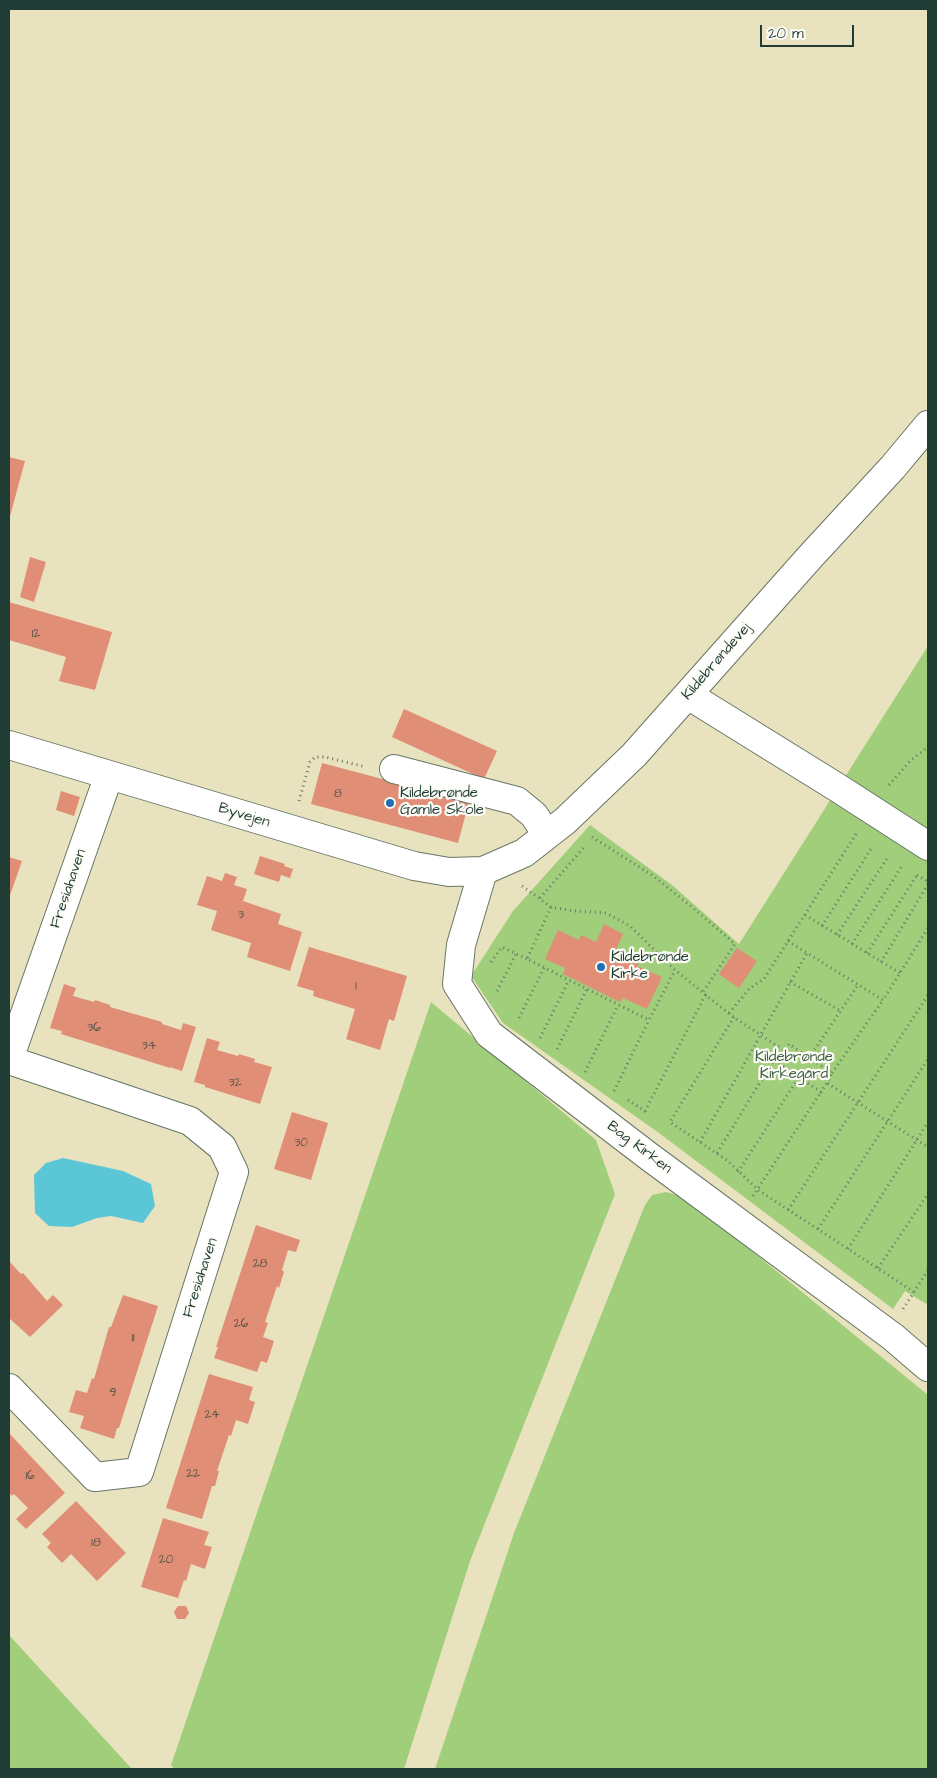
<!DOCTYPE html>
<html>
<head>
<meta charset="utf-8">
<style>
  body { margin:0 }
  #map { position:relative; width:937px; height:1778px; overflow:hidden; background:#e9e2bf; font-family:"Architects Daughter",sans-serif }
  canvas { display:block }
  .frame { position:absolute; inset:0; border:10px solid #1f3d34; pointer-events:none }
  .scale { position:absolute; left:760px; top:25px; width:94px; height:22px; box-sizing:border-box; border:2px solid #1f3d34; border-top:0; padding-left:6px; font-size:15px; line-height:18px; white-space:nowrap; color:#1f3d34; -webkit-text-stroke:4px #fdfcf7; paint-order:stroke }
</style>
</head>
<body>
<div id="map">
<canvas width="937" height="1778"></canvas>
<div class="frame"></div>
<div class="scale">20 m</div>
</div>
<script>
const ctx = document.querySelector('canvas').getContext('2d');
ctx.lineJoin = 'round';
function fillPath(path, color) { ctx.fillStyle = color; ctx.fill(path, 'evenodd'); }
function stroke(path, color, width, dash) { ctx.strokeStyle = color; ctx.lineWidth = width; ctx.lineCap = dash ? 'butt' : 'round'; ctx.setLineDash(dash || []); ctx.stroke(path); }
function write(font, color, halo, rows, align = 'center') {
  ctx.font = font + ' "Architects Daughter",sans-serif'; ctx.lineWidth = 4.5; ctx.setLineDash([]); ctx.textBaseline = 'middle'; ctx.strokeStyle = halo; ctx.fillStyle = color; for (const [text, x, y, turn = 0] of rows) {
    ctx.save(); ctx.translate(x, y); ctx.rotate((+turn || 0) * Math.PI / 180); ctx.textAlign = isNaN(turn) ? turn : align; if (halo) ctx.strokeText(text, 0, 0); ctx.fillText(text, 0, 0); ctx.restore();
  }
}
fillPath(new Path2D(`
  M928,646V1305L905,1291L893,1309L659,1133L503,1023L471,976L513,911L590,825L672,885L739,944Z
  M431,1002L596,1140L615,1194L470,1561L404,1769H174L171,1765Z
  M666,1192L687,1198L928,1395V1769H435L514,1533L645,1205L652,1195Z
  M9,1635L132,1769H9Z`), '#a1ce7b');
fillPath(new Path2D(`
  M63,1158L123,1171L151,1184L155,1206L143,1223L111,1216L97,1218L72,1227L49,1226L35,1213L34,1175L46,1163Z`), '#5bc6d5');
fillPath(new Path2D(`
  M9,457L25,461L9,520Z
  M30,557L46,562L34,602L20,597Z
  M9,602L112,632L95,690L59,681L66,657L9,640Z
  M404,709L497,751L484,779L392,737Z
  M322,763L469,802L458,843L311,804Z
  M61,791L80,797L74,816L56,810Z
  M260,856L285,864L284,866L293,869L290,878L281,875L279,882L254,874Z
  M9,857L22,861L9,898Z
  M225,873L237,877L234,885L247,889L243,901L281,914L278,924L302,932L290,971L247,957L251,943L211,930L217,911L197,905L207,876L222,881Z
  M604,924L623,934L615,952L639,962L637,966L662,977L647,1009L623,998L620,1002L563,974L565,968L545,959L558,930L579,940L581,935L596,942Z
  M309,947L407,976L394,1021L389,1019L380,1050L346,1039L355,1009L313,996L314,991L297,986Z
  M737,948L757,961L739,988L719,974Z
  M64,984L76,988L73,996L94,1002L95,1000L110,1005V1007L162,1022V1024L181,1030L183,1023L196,1027L182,1071L170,1067V1068L61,1034L62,1031L50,1028Z
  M207,1038L220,1042L217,1050L238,1056L239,1054L255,1059L254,1062L272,1067L260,1104L205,1087V1085L194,1082Z
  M292,1112L328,1123L311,1180L274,1169Z
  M256,1225L300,1240L296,1252L288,1250L282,1270L284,1272L279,1288L277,1286L265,1322L268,1323L263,1337L274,1341L267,1363L261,1361L257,1372L214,1358L218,1347H216Z
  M9,1261L21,1274L23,1273L47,1301L53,1295L63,1305L30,1337L9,1318Z
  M123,1295L158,1306L119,1428H117L114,1439L80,1428L84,1416L69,1412L76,1390L87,1393L92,1378L94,1379L109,1327H111Z
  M209,1374L253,1387L249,1400L255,1402L248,1424L236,1420L231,1436L229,1435L217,1471H219L215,1486H212L202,1519L166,1508Z
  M9,1433L65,1493L26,1529L16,1519L28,1508L14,1494L12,1496L9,1492Z
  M76,1501L126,1553L97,1581L71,1554L62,1563L47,1547L51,1543L42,1534Z
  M163,1518L209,1532L204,1545L212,1547L205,1569L191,1564L186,1581L184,1580L178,1598L141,1587Z
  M178,1606H186L189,1613L185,1619H177L174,1612Z`), '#e08e76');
const minor = new Path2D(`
  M688,695L838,788L928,846
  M9,745L414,866L449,872L483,871L524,853L565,821L634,755L810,557L893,467L928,425
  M394,769L517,801L534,815L547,835
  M483,871L461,945L457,984L489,1034L647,1155L893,1337L928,1367
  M9,1059L109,775
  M9,1060L190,1121L222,1147L234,1172L139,1472L95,1477L9,1388`);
stroke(minor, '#667765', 30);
stroke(new Path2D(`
  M889,785L911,760L928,747
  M299,801L310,762L315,757H325L366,767
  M592,837L652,875L692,907L735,944L703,992
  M917,875L928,882
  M522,886L551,907L574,911L606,913L630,926L675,970L732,1016L785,1051L789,1044L832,1073L827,1083L928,1147
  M540,898L585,846
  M551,907L527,959L649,1020L675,970
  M805,915L900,973
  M822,926L872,847
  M837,935L888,857
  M788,941L807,953
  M852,944L902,866
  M867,953L917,875
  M491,962L502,947L527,959
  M881,962L928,884
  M790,982L841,1011
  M497,991L516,954
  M729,1013L750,988L764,979L856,834
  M734,1017L670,1122L728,1161L758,1190L914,1292
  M519,1018L544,968
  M540,1038L569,980
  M557,1049L587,989
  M785,1051L778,1063L821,1092L827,1083
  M809,1058L858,985
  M585,1072L618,1005
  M832,1073L883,1000
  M614,1091L649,1020
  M628,1100L645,1111L706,994
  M700,1142L807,953L883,1000L928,928
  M717,1153L773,1061L778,1063
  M738,1172L799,1077
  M753,1196L821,1092
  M788,1210L928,995
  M818,1229L928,1059
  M848,1249L928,1122
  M878,1268L928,1194
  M903,1309L928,1270`), '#667765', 3, [1, 4]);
stroke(minor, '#fff', 28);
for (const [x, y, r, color] of [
  [390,803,5,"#1f6fb2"],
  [601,967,5,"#1f6fb2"]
]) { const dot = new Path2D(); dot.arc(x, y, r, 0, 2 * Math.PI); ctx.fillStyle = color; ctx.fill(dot); stroke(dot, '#fdfcf7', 2); }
write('12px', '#4f5144', null, [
  ["12",36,634],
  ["8",338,794],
  ["3",241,915],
  ["1",356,986],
  ["36",94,1028],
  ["34",149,1046],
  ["32",235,1083],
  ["30",301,1143],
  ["28",260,1264],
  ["26",241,1324],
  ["11",133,1338],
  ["9",113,1393],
  ["24",212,1415],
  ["22",193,1474],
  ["16",30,1476],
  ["18",96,1543],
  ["20",166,1560]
]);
write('15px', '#1f3d34', '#fdfcf7', [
  ["Kildebrøndevej",717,662,-49],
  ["Byvejen",244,816,17],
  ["Fresiahaven",69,889,-71],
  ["Bag Kirken",639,1148,37],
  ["Fresiahaven",201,1278,-72]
]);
write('15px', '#1f3d34', '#fdfcf7', [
  ["Kildebrønde",400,794],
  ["Gamle Skole",400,811],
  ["Kildebrønde",611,958],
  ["Kirke",611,975]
], 'left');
write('15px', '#406146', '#fdfcf7', [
  ["Kildebrønde",794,1058],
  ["Kirkegård",794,1075]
]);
</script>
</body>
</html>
